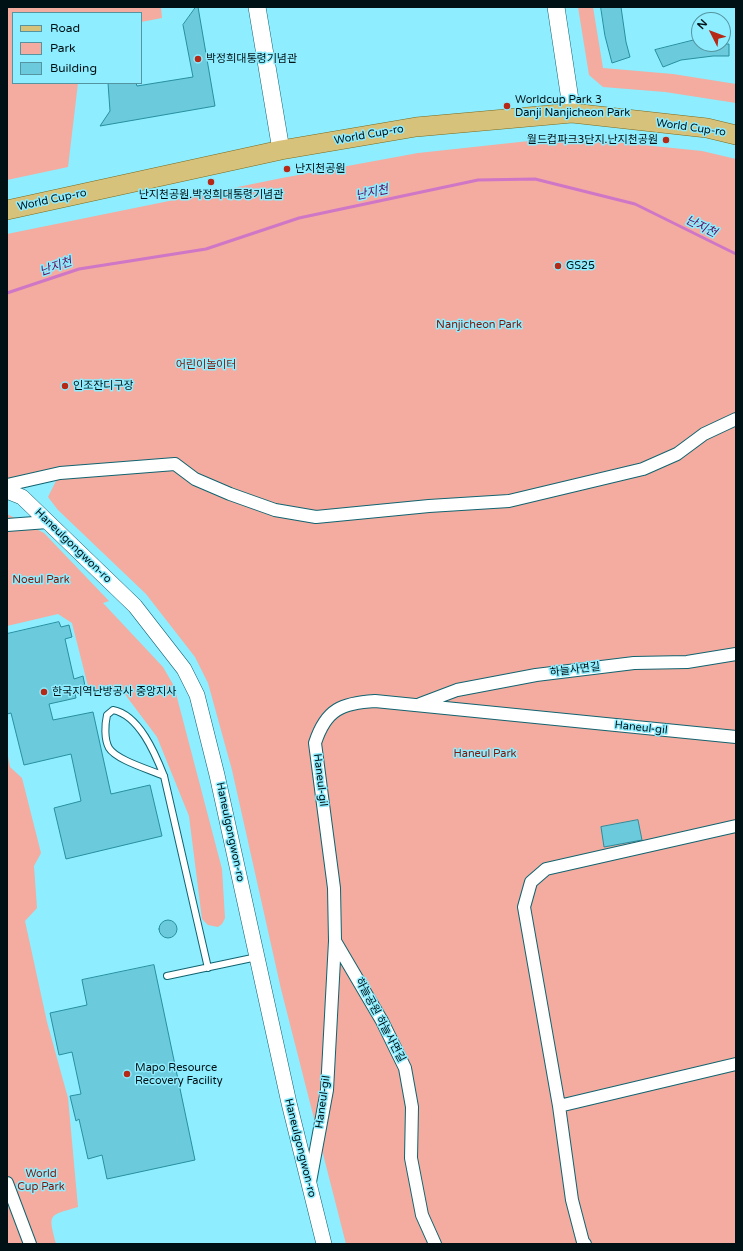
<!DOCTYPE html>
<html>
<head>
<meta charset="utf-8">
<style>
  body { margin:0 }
  #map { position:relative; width:743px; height:1251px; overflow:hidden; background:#8eedff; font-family:"Varela Round",sans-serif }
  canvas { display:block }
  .frame { position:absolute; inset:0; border:8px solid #001115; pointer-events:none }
  .legend { position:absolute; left:12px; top:12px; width:130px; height:72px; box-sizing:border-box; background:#8eedff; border:1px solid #5595a1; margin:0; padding:5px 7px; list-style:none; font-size:12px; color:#001115 }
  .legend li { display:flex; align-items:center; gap:8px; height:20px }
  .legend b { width:20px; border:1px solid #5595a1 }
  .north { position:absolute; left:691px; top:12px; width:40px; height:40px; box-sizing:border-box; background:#8eedff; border:1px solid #5595a1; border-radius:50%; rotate:312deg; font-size:11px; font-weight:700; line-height:16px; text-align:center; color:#001115 }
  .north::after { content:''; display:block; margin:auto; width:14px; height:18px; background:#b62916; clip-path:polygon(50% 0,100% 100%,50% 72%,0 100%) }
</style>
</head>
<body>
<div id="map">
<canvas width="743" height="1251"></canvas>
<div class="frame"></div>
<ul class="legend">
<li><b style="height:5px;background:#d7c27c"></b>Road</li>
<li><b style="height:11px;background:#f3ac9f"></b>Park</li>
<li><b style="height:11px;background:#6bcadc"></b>Building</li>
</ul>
<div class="north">N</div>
</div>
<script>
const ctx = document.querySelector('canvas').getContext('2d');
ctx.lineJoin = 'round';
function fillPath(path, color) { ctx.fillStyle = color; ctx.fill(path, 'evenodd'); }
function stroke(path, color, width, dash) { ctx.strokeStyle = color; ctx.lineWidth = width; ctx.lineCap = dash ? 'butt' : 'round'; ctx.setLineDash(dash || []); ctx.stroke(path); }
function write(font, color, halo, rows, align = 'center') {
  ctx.font = font + ' "Varela Round","Noto Sans KR",sans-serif'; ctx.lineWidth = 3; ctx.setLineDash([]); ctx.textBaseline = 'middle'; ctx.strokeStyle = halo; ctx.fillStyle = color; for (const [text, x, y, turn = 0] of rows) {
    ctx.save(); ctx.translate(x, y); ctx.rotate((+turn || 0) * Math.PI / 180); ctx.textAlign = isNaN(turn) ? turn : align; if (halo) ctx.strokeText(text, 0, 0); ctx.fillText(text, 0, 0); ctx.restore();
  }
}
fillPath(new Path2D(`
  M7,7H161L162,18L141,22V13H13V83H78L68,167L7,180Z
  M578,7H593L603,68L673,74L736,84V103L665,92L603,87L589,75Z
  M566,137L702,151L736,159V1244H346L281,989L232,770L208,683L195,657L146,594L58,510L48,497L60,473L7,485V234L282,178L418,153Z
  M7,514L44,533L109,601L103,603L163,667L174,686L222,869L225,918L222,924L218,927L208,925L202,919L189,816L157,737L121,689L93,692L89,690L72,623L58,614L7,626Z
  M7,751L10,767L22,778L41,853L34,866L37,908L25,921L47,1022L68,1098L78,1207C48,1216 48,1213 56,1244H7Z`), '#f3ac9f');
stroke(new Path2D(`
  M7,293L79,269L206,249L299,218L478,180L535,179L635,204L736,254`), '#cf76c6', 3);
const building = new Path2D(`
  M196,7H198L215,106L100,126L110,111L108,83H136L137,86L193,77L183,25Z
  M601,7H621L626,42L630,57L612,63L605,36Z
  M699,39V44H729V56H713L681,60L663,67L655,50Z
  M59,622L61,627L69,625L72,637L65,639L74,679L83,676L86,691L75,693L76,698L49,704L53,720L93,712L111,794L150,785L162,836L66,859L54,808L81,801L71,754L24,765L11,713L7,714V634Z
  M638,820L642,840L604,847L601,827Z
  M159 929a9 9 0 1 1 18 0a9 9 0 1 1-18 0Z
  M154,965L195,1160L107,1179L102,1155L88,1159L79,1119L76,1121L70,1096L81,1094L72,1052L59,1055L50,1013L87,1005L82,980Z`);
fillPath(building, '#6bcadc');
stroke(building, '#278fa0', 1);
const service = new Path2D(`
  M164,776C151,770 116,760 109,748C104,739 105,724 107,715L113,710C139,715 155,753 164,776L208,968
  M167,976L257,957`);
const minor = new Path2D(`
  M7,485L60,473L175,464L195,479L230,494L275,510L316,517L429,506L509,501L643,469L677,454L704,434L736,419
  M7,525L48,522
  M420,704L457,690L536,675L634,663L687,662L736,654
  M335,941L382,1021L405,1068L412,1107L411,1158L422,1215L435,1244
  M559,1106L736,1064
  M310,1182L327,1090L335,941L334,888L315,743C326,709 342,703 375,701L736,737
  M7,1183L30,1244
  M585,1244L583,1242L572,1200L559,1106L524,907L531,882L546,869L736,826`);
const tertiary = new Path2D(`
  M7,491L22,497L135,606L184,669L197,695L217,775L289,1103L324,1244`);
const secondary = new Path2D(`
  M257,7L281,150
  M556,7L572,113`);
const primary = new Path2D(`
  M7,210L281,150L416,127L572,113L707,128L736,135`);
stroke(service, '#116370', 8);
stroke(minor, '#116370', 14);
stroke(tertiary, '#116370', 16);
stroke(secondary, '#116370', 18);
stroke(primary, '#7b6a1f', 20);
stroke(service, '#fff', 6);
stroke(minor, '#fff', 12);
stroke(tertiary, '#fff', 15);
stroke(secondary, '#fff', 17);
stroke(primary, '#d7c27c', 19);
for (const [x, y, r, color] of [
  [198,59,4,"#b62916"],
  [507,106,4,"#b62916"],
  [666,140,4,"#b62916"],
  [287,169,4,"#b62916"],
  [211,182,4,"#b62916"],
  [558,266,4,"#b62916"],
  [65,386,4,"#b62916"],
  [44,692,4,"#b62916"],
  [127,1074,4,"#b62916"]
]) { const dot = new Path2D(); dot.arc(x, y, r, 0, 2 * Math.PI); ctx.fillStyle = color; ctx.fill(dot); stroke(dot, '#8eedff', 1.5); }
write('11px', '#001115', '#8eedff', [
  ["박정희대통령기념관",206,59],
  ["Worldcup Park 3",515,100],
  ["Danji Nanjicheon Park",515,113],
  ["월드컵파크3단지.난지천공원",658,140,"right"],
  ["난지천공원",295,169],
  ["난지천공원.박정희대통령기념관",211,195,"center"],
  ["GS25",566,266],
  ["인조잔디구장",73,386],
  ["한국지역난방공사 중앙지사",52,692],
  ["Mapo Resource",135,1068],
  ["Recovery Facility",135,1081]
], 'left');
write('11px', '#001115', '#8eedff', [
  ["World Cup-ro",691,128,8],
  ["World Cup-ro",369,135,-10],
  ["World Cup-ro",52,200,-12],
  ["Haneulgongwon-ro",73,546,44],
  ["하늘사면길",575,670,-7],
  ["Haneul-gil",641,728,6],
  ["Haneul-gil",320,780,83],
  ["Haneulgongwon-ro",230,832,78],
  ["하늘공원 하늘사면길",380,1020,62],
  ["Haneul-gil",323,1102,-82],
  ["Haneulgongwon-ro",300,1148,76]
]);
write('11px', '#811507', '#8eedff', [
  ["Nanjicheon Park",479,325],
  ["어린이놀이터",206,365],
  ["Noeul Park",41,580],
  ["Haneul Park",485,754],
  ["World",41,1174],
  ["Cup Park",41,1187]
]);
write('italic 12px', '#5f0a5a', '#8eedff', [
  ["난지천",372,193,-12],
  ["난지천",701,227,26],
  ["난지천",56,267,-19]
]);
</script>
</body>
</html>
